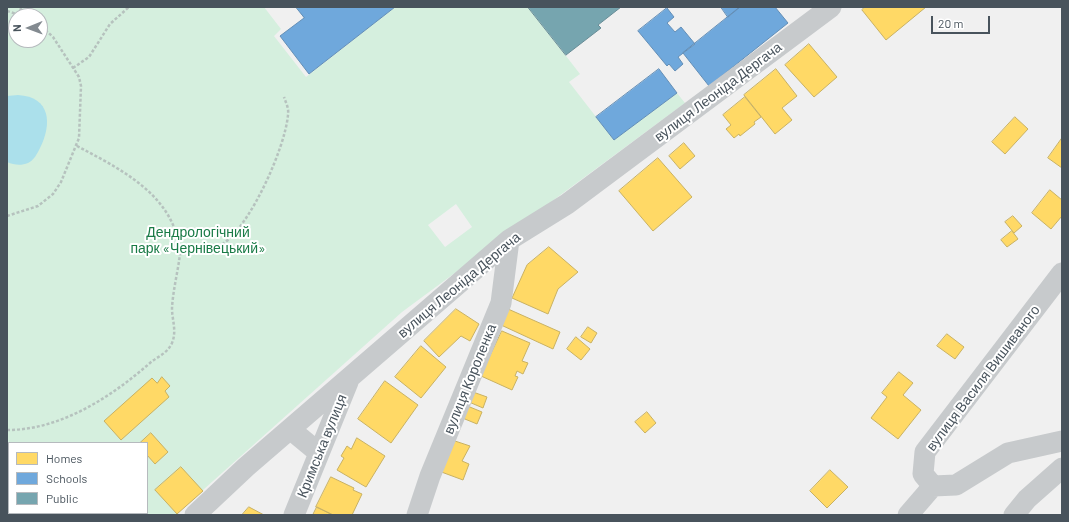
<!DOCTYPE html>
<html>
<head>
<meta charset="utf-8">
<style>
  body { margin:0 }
  #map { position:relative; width:1069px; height:522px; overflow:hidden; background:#f0f0f0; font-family:Barlow,sans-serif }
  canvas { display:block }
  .frame { position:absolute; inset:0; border:8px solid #48535c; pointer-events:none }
  .legend { position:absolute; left:8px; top:442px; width:140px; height:72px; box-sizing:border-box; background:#fff; border:1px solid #b6babe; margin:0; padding:5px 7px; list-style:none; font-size:12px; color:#48535c }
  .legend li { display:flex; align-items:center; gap:8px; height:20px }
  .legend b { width:20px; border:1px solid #b6babe }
  .north { position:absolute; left:8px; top:8px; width:40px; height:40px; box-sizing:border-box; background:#fff; border:1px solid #b6babe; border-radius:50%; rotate:269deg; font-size:11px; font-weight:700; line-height:16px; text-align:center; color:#48535c }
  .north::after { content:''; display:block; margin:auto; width:14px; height:18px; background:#838a90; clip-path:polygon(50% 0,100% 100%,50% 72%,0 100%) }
  .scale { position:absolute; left:931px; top:16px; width:59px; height:18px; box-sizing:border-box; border:2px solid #48535c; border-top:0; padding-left:5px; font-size:12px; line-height:14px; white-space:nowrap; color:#48535c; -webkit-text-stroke:3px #fff; paint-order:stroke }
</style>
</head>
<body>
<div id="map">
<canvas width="1069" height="522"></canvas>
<div class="frame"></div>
<ul class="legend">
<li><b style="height:11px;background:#ffd966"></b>Homes</li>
<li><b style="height:11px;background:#6fa8dc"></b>Schools</li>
<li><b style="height:11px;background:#76a5af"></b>Public</li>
</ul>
<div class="north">N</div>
<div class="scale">20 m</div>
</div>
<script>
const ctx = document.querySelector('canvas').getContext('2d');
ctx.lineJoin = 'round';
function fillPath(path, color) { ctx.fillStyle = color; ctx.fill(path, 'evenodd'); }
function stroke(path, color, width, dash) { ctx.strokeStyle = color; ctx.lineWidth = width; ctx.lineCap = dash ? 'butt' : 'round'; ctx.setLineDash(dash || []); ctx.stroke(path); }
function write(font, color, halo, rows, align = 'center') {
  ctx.font = font + ' Barlow,sans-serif'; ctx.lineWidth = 4; ctx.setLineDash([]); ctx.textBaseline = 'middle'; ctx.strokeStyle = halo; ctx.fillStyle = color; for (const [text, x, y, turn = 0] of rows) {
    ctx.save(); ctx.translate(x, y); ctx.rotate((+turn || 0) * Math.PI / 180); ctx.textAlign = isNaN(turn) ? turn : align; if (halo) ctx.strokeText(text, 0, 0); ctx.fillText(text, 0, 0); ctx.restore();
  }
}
fillPath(new Path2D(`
  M7,7H264L281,29L274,36L306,77L395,7H528L580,74L569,82L614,140L677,93L685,103L402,312L175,515H7ZM16,16H40V40H16ZM456,204L472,227L445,247L428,225ZM9,443H147V513H9Z`), '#d5efde');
fillPath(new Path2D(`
  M18,95C51,97 52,124 40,148C37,154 34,160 28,163C21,166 14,165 7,162V96Z`), '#abe0eb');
const homes = new Path2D(`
  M865,7H926L886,40L862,10Z
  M809,44L837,77L814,97L785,65Z
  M776,69L797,96L782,108L792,120L775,134L744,95Z
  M745,97L761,117L754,122L755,124L740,136L739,134L734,138L726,129L731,125L723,115Z
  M1015,117L1028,129L1005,154L992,142Z
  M1062,138V168L1048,158Z
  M684,143L695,156L680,169L669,156Z
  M658,158L692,197L653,231L619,191Z
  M1050,190L1062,200V216L1051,229L1032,213Z
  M1013,216L1022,226L1014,233L1005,222Z
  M1012,231L1018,239L1007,247L1001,240Z
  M549,247L578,272L558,289L548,314L512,298L527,265Z
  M456,309L479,324L470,341L461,336L439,357L424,341Z
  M508,309L560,332L553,349L501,325Z
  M588,327L597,333L591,343L581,337Z
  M502,331L530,343L522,361L528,363L523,374L517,371L515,376L518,377L512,390L481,376Z
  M947,334L964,347L955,359L937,346Z
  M576,337L590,349L581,360L567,349Z
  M421,346L446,367L421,398L395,377Z
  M899,372L913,383L903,395L921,410L898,439L871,418L887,397L882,393Z
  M162,377L170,386L165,391L169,397L121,440L104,421L152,378L157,383Z
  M385,381L418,405L391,443L358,419Z
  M473,392L487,397L483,408L469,402Z
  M465,405L482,412L477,424L460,417Z
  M647,412L656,423L645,433L635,422Z
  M151,433L168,452L155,464L147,455V443H140Z
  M357,438L385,456L366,487L337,470L344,458L341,456L347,446L351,449Z
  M455,441L470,446L462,461L469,464L463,480L436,470Z
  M181,467L203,491L177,514L155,490Z
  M830,470L848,487L827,508L810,491Z
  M331,477L354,488L353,490L362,494L352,515H333L316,507Z
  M249,507L264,515H242Z
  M317,507L333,515H313Z`);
fillPath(homes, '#ffd966');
stroke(homes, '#c8b163', 1);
const schools = new Path2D(`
  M296,7H395L309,74L280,36L304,18Z
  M721,7H740L728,17Z
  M740,7H775L788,23L709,86L683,53Z
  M667,8L674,17L667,23L675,32L681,27L695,44L678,57L683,64L675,71L669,64L667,66L638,31Z
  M659,69L677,93L614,140L596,117Z`);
fillPath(schools, '#6fa8dc');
stroke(schools, '#638eb6', 1);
const public = new Path2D(`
  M528,7H621L598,25L601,28L566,55Z`);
fillPath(public, '#76a5af');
stroke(public, '#688c96', 1);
stroke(new Path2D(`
  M7,11L23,16
  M20,15L21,7
  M73,68L89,57L110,24L129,7
  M77,146C122,170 176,196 180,254
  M7,216L38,206L53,194L61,182L79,138L81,86L79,77L53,37L40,25
  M7,430C61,430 111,397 150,363C158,356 167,354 172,343C177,331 172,320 172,308C173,290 178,271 180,254C195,253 211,252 224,243C251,224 285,148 288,115C289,108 286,103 284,97`), '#b6c2be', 2.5, [3, 2]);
stroke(new Path2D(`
  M290,429L319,453
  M933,486L923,474L925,452L1062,273
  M933,486L956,485L1008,453L1062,441
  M195,515L246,467L509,240L567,204L831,7
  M294,515L348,382
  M417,515L430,476L501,303L509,240
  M908,515L933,486
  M1014,515L1027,499L1062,468`), '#c7cacc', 21);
write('14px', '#48535c', '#fff', [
  ["вулиця Леоніда Дергача",718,92,-37],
  ["вулиця Леоніда Дергача",459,285,-40],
  ["вулиця Василя Вишиваного",983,378,-53],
  ["вулиця Короленка",470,379,-68],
  ["Кримська вулиця",322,446,-68]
]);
write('14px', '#1a7b47', '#fff', [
  ["Дендрологічний",198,232],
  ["парк «Чернівецький»",198,248]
]);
</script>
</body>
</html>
